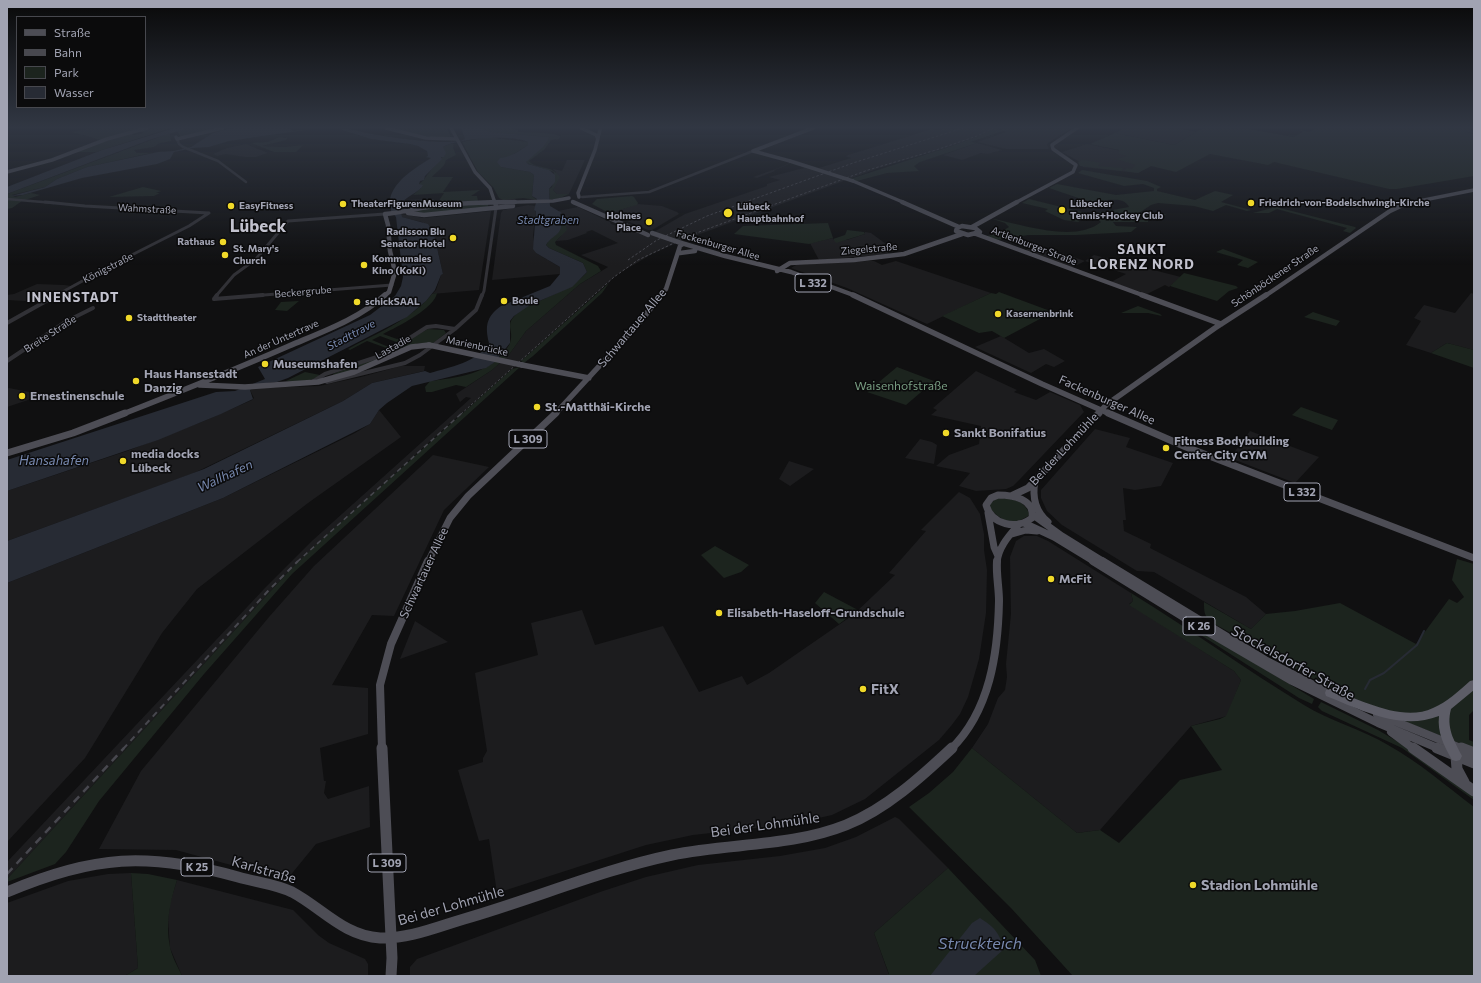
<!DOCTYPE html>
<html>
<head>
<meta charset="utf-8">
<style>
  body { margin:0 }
  #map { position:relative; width:1481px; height:983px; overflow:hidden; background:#101011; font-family:Commissioner,sans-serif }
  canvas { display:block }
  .frame { position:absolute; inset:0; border:8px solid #a1a3b2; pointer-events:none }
  .legend { position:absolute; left:16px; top:16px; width:130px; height:92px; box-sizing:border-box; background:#0b0b0c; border:1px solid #47484e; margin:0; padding:5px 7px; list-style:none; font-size:12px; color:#a1a3b2 }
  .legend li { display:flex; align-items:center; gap:8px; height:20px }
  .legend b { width:20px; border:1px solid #47484e }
</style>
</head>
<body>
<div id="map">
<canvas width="1481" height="983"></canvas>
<div class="frame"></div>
<ul class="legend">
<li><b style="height:5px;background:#4d4d55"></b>Straße</li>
<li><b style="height:5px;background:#48484f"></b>Bahn</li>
<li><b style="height:11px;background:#1c241e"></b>Park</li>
<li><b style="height:11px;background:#272b34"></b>Wasser</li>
</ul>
</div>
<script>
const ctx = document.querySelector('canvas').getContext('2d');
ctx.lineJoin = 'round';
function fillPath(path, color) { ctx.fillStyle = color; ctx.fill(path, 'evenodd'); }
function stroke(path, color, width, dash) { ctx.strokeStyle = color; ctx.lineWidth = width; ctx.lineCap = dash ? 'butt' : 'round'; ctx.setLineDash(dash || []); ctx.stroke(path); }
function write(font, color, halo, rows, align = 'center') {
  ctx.font = font + ' Commissioner,sans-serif'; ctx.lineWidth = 3; ctx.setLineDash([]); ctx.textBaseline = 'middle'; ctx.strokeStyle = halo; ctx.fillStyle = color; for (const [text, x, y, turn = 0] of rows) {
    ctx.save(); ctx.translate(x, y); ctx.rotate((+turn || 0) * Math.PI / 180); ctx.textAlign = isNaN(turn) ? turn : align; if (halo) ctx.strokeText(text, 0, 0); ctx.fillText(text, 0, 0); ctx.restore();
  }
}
fillPath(new Path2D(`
  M951,128H995L979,136L946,148L879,168L681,241L652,254L618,274L425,446L289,571L7,879V862L264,589L313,540L471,398L466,397L460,402L456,394L492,370L508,356L526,331L580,284L608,267L581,255L618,243L592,230L586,232L587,233L568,240L556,241L561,236L564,216L558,211L578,207L610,222L611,224L647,236L685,214L767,186V184L780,180L769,177L804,168L790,163L785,166L774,170L775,171L757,178L753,177L784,166L794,160L819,168L851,158L845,156L932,129L936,130Z
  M1011,128H1072L1048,143L1047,144L1049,149H1006L977,142L1006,132L1004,130Z
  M1122,128L1137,129L1140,128H1177L1196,132L1174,145L1115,133L1122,130Z
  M977,143L1002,150L988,154L981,153L962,160L943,155Z
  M246,144L268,153L256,157H245L226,154L217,156L213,154L227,148Z
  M1087,144L1141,155L1151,166L1138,173L1083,167L1080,162L1062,152Z
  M567,160H585L569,194H557L553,190L556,172L553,169L562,171Z
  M434,199L431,204L400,210L403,200Z
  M638,204L662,206L677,212L679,214L652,230H648L609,213Z
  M528,205L536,206L534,210H536L533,235L536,253L560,267V274L492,280L501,213L503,210Z
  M491,211L479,290L432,294L436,290L441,275L443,274L434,234L422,222L405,218L401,217V214L423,218Z
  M865,232L871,233L886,244L879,246L890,254L819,260L810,243L833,238V240H847L865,234Z
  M1038,245L1085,261L1094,255L1181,277L1169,287L1165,285L1147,294L1111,282L1126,274L1085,261L1071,268L1023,251Z
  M867,261H874L882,265L896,261L991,293L927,324L847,288L791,268L796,265Z
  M37,284L64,285L71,286L41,302L7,300V295L14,294Z
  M1471,293L1474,294V350L1447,343L1431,353L1406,345L1421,321L1414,318L1424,305L1455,313Z
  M1001,336L1029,353L1044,349L1065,361L1054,367L1046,364L1031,373L975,347Z
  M401,366H425L424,371L372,383L343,401L194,473L7,541V491L127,451L204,421L252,400L254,398L250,390L254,388L319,386L361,377Z
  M976,371L1017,390L1014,392L1036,400L1050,392L1080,405L1084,412L1021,478L1013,486L1006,489L976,491L959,486L970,473L936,466L949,455L979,444L981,426L931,415L937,410L933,408Z
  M9,388L24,391L41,394L28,400L7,407V389Z
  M379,410L401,437L308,503L197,589L162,633L85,758L7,842V583L223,498L355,433L370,424Z
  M1095,429L1130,438L1126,447L1173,463L1161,486L1135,490L1123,488L1126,520H1123L1124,531L1151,544L1150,548L1246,597L1266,614L1251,629L1154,572L1137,571L1062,525L1047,511L1041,498V490Z
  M1250,431L1319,457L1295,483L1230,458Z
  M920,439L932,442L937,445L934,464L905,458Z
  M433,455L489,467L444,510L394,616L372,615L332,685L368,688V734L320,748L324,781H326L324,793L328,799L369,786L370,827L316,844L289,877L242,868L176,850L99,849L141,771L269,617L314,566Z
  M789,461L814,469L790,486L779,479Z
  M959,492L970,498L980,514L984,534V550L987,570L986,613L979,659L968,697L960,714L951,726L939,740L865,799L832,815L792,824L693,835L646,845L497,893L489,839L479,841L458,770L483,762V758L487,751L475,673L538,655L531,623L582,610L595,645L663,626L699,692L742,676L747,685L769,673L853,615L895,575L889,573L926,531L921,530Z
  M1024,536H1037L1048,541L1131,593L1133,601L1129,604L1234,671L1241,680L1227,716L1191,726L1100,830L1077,833L972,748L988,724L998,698L1005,690L1007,677L1006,664L1011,614L1010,557L1016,541Z
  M415,621L448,642L400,659Z
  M895,817L899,819L948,868L874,933L889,975L883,976H410V967L417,959L600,892L646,877L698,865L780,856L825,848L856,837Z
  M131,873L138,968L125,976H7V903L68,881L108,874Z
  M177,880L293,910L318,935L329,943L365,959L368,964V976H182L170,948L168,920L170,903Z`), '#1c1c1e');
fillPath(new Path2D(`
  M92,128H142L100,140L72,132Z
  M153,128H167L168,129L96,152H76L99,143L130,133L134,135L144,133L140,131Z
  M188,128H221L181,137L177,131Z
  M389,128H447L451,138L430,137Z
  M479,128H510L518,130V132C532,133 548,132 561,136L559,139L551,140L545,149L529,161C537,170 551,164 560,177L553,190L557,194H569L560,198L550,200L549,189L552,187L554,172L526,163C528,156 543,149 548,137L491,132Z
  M995,128H999L996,130L1011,128L971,142L977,143L920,162L914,166L919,171L887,173L857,181L850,179L946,148L979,136Z
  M1203,128H1241L1294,137L1303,132L1300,130L1309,132L1318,128H1474L1471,130L1474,133L1464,132L1474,134V176L1397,189H1389L1274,162L1268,165L1210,154L1176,172L1151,166L1138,173L1124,171L1127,168L1132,169L1136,165L1116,159L1128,156L1119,154V150L1090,144L1115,133L1174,145Z
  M170,133L171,141L160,143L154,147L134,150L137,153H151L87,167L57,179L45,187L12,195L15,197L31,193L40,195L22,201L12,208L7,209V194Z
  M279,137L288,138L286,140L262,146L284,147L303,145L296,152H274L251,143L268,142Z
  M487,137L528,142V145L509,157L501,167L530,172L534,175L532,196L537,200L523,198L503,200L499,198L493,187L478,172L462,142Z
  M450,144H454L453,148L456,155L446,160C445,167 436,172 432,177H453L443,192L480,190L471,196H477L478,201L437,204L444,193L413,195L421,188L419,184L424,180C426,175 443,156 445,155L443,147Z
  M1082,160L1103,163L1099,164L1098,166L1123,168L1122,171L1080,166L1078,162Z
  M1082,170L1147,181L1161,187L1157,189V191L1195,200L1215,191L1233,195L1221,202L1251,210L1247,211L1226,205L1213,211L1194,206L1158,203L1151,205L1139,213L1166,214L1163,217L1128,215L1126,216L1130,220H1148V222H1113L1116,226L1137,227L1131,232L1076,235H1028L996,240L986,236L998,234L1009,227L1005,223L993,219H994C1024,225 1075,243 1101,222L1096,218L1087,216L1078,222L1064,220L1045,211L1048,209L1022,203L1029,199L1090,214L1129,207C1124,198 1116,200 1107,200L1106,202L1107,205L1095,206L1093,203L1049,188L1057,184L1116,195L1154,191V188L1143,184L1124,186L1078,173Z
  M143,187L161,191L156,193H160L154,196L109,197Z
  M632,196L634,197L638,203L637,205L609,213L592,204L597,199Z
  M488,204V208L425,214L416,212L422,208Z
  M1276,207L1355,227L1356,228L1350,233L1343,231L1347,228L1277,209L1269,213H1253Z
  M561,215H563L567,230L555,242L556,245L598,266L601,271L580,284L526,331L508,356L492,370L466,387L456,385L432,392H426L425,387L430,381C457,378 488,374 505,351C506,349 509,346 510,343C515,329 502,325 520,311C529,304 539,302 548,297C561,291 578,283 587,272L583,263L549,248L546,245L561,221Z
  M828,223L833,238L809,244L734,234L743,226Z
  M847,230L864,232L865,234L836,243L833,239L845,235Z
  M1223,249L1258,262L1248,268L1237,265L1243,260L1216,252Z
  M1184,273L1236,286L1238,288L1229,291L1217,301L1170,286Z
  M609,283L602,293L533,356L524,363L521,361Z
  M999,292L1053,312L1004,338L992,331L979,333L942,316L991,293L996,294Z
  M437,293C435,308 397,327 383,334L397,339L400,338L404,340L399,343L380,336L372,340L391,348L389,349L367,341L350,350L348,349C377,333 411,320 432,294Z
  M299,301L287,311L275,310L281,302Z
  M1138,306L1160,314L1162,316L1148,313H1121Z
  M1313,312L1340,321L1336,326L1304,317Z
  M428,329L444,330L446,333L432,344L418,343L346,373L334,376L333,374L338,372L372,360Z
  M1447,343L1474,350V368L1431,353Z
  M520,367L292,574L204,674L99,801L66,852L55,864L7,882V879L289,571L319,542L512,369Z
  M897,367L934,381L906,405L867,392Z
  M305,372L320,375C311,383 297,381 286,381Z
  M1301,407L1338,420L1332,430L1292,415Z
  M997,498C1012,499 1023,499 1029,513L1028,516C1014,526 1000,521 990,508V504Z
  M715,546L749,565L741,572L724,578L701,555Z
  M1457,559L1474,564V710L1469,715V740L1474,742V749L1398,719L1317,681L1211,622C1204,616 1204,611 1204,602L1251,629L1266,614L1295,611L1340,603L1416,644L1449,599L1457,603L1464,597L1452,580Z
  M824,592L858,610L839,624L815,603Z
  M1131,593C1190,629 1245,669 1304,705C1330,721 1361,729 1388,745C1419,762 1446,786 1474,807V976H1073L1011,908L909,807L929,793L953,772L972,748L1077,833L1100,830L1119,843L1180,780L1222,770L1191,726L1220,719L1226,716L1241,680L1234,671L1129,605L1133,601Z
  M1180,618L1314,699L1312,704L1299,698L1196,632Z
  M1321,702L1378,730L1410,749L1474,796V800L1402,748L1322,711L1318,707Z
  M948,868L1035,960L1041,976H883L889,974L874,933Z
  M131,873L148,874L177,880C170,903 165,923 170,947C172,957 178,967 182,976H125L138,968Z`), '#1c241e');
fillPath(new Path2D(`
  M175,128H188L149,140L7,194V187L102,150Z
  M232,128H288L293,131L312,129L229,141L209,147L193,148L174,152L170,159L157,164L82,178L23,195L11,196L45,187L57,179L87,167L158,152L174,151L191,147L213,133Z
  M336,128C349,128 360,132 372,134C390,137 451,147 465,139L461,128H479L491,132L548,137L549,138L543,147L526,162L528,164L549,170L555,175V182L549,189L550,206L562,213L560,214C565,237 554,232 546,245L549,248L583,263L587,272L572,287L530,305L514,316L510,321V343L495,362L486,368L412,386L387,403L379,410L370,424L223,498L7,583V541L204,469L343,401L372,383L425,371L430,373C450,367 478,362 489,343C485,326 486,317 501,306L550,286L560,274V267L536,253L533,249L536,211L534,210L537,199L532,196L534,175L530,172L501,167L497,162L500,158C511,157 519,151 528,145V142C512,134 458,138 443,147L446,153L444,157H441L442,159L425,176L424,180L420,181L419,184L423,185L421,188C410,199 397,197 402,217L428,224L434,234L443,274L441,275L435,290L426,301L407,317L288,378L277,382L267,383L250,390L253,399L221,414L158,440L7,491V460L216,392L235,391L265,379L258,367L370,315L395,296L401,286L403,277L396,217L391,211L392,199H390C394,180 417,167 431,158L426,157L428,156L427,151L418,146L410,144L371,139Z
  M980,918C994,927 999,932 1004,949L974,976H930L972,923Z`), '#272b34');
stroke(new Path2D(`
  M1365,689L1370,680L1384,673L1417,645L1424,631`), '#272b34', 2);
stroke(new Path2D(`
  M177,139L179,144L183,147L218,161L246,182
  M582,197L649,192L753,151
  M7,199L54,203`), '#313136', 2.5);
stroke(new Path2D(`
  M45,202L85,206L209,213
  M55,296L108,267L189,226L209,213
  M216,296L234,275L256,259L288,221L385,214
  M251,296L392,285
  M482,296L484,291L496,208`), '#313136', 3);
stroke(new Path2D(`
  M214,299L217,295
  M214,299L263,295
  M7,323L57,295
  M7,361L67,321L93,308
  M312,382L325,374L383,355L427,327L436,326L455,329
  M327,382L405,363L420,355L455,329L476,310L482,295`), '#313136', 4);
stroke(new Path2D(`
  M386,128L426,138L456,139
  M451,128L475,172L490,188L495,203
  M581,128L596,135L598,139
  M176,137L177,139L223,128
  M753,151L813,128
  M753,151L790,161
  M7,172L52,160L107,139L147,128
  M853,181L905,203
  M579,197L578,193L595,150L600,130
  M573,202L575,203
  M482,203L553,201L569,198
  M1015,203L1073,172L1076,165L1053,149L1052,145L1077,128
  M1409,203L1474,190`), '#4d4d55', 3.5);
stroke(new Path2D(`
  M495,202L496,206
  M573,202L648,235
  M902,202L959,227
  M408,213L424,215L513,206
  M385,214C400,213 414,209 428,207C457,203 487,202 515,202
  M962,226L975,228L980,232L968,235L956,231L957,228Z
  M972,227L1017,202
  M976,234L1145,296
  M678,242L725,256L791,272L856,296
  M680,253L695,251
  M777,271L790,263L854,260L904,254L962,234
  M384,296L389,292L395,272L390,251L388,225L385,214
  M660,296L666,289L680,246L683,244
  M1265,296L1390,211L1407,203L1414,202`), '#4d4d55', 4.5);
stroke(new Path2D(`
  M853,295L1042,384L1110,414
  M1142,295L1221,324
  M522,365L589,378
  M200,385L245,387L318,382L354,372L411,347L429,345
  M123,414C179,392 234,370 289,346C322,332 359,319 385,295
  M555,414L639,323L661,295
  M1098,414L1106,405L1215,328L1266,295`), '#4d4d55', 5.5);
stroke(new Path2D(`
  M1108,413L1186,447L1474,558
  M7,453L73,433L125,413
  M1035,481C1032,497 1035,511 1048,522
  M998,495C1013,495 1035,499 1032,518C1016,530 992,525 986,505L991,498Z
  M1011,496L1028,488L1099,413
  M988,513L994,547L998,556
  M1033,515L1062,536L1104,562
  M1024,523L1054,537L1095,562
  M1012,534L1026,530L1037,531
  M428,562L450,518L468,496L556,413
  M997,562C999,546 1009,536 1019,524`), '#4d4d55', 7);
stroke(new Path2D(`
  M1093,561L1203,629L1292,681L1378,723L1440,749
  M1102,561L1265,660L1333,695
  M1377,714L1463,749
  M1391,732L1414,749
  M382,749L380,685L391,644L428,561
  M951,749C990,711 998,653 999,601C999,588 996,574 997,561`), '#4d4d55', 8);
stroke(new Path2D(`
  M382,748L392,958L391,976
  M1413,748L1474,791
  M1437,748L1474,763
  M1461,748L1474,753
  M1456,756L1457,769L1464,782
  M7,892C94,855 148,852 238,877C255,882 276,884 292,892C322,908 344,936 380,938C409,939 437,927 464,919C534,899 601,870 672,855C729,843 791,847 846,825C886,809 921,777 952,748`), '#4d4d55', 11);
fillPath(new Path2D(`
  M1474,680V690L1451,709C1446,728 1454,740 1462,756L1460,760L1456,761L1452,760C1444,746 1437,732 1439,716C1400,731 1362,710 1326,696L1325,693L1326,690L1330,689C1360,699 1402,723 1433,708C1447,702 1459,691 1470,681Z`), '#5d5d67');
stroke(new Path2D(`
  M628,260L657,240L707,216L853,163L963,128
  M461,414L614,277L638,260L691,235L868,170L936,150L977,136L994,128`), '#48484f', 1, [2.5, 2]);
stroke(new Path2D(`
  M297,562L462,413`), '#48484f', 1.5, [5, 4]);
stroke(new Path2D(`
  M123,749L268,591L298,561`), '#48484f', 2, [6, 5]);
stroke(new Path2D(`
  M7,874L124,748`), '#48484f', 2.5, [8, 6]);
stroke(new Path2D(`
  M790,161L853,181`), '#4d4d55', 3.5);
stroke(new Path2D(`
  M652,233L678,242`), '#4d4d55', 4.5);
stroke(new Path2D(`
  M429,345L522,365`), '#4d4d55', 5.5);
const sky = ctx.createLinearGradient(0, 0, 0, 265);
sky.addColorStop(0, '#090909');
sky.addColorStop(0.48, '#313743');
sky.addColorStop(1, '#31374300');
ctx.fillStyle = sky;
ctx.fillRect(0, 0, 1481, 265);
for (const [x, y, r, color] of [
  [1251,203,4,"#f0d929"],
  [343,204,4,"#f0d929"],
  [231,206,4,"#f0d929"],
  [1062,210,4,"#f0d929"],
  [728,213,5,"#f0d929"],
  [649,222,4,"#f0d929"],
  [453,238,4,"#f0d929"],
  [223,242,4,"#f0d929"],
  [225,255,4,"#f0d929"],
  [364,265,4,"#f0d929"],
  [504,301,4,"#f0d929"],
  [357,302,4,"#f0d929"],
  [998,314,4,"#f0d929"],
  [129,318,4,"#f0d929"],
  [265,364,4,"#f0d929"],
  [136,381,4,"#f0d929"],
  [22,396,4,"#f0d929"],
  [537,407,4,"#f0d929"],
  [946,433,4,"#f0d929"],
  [1166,448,4,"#f0d929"],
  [123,461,4,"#f0d929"],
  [1051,579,4,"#f0d929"],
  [719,613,4,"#f0d929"],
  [863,689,4,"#f0d929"],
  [1193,885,4,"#f0d929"]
]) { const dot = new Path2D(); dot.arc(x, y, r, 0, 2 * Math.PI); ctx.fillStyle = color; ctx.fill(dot); stroke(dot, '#0b0b0c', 1.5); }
write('bold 10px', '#a1a3b2', '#0b0b0c', [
  ["Friedrich-von-Bodelschwingh-Kirche",1259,203],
  ["TheaterFigurenMuseum",351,204],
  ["Lübecker",1070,204],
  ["Tennis+Hockey Club",1070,216],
  ["EasyFitness",239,206],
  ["Lübeck",737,207],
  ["Hauptbahnhof",737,219],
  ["Holmes",641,216,"right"],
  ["Place",641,228,"right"],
  ["Radisson Blu",445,232,"right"],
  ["Senator Hotel",445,244,"right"],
  ["Rathaus",215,242,"right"],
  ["St. Mary's",233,249],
  ["Church",233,261],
  ["Kommunales",372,259],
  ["Kino (KoKi)",372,271],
  ["Boule",512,301],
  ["schickSAAL",365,302],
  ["Kasernenbrink",1006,314],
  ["Stadttheater",137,318]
], 'left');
write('10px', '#a1a3b2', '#0b0b0c', [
  ["Wahmstraße",147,209,3],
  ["Fackenburger Allee",718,245,16],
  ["Artlenburger Straße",1034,246,21],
  ["Ziegelstraße",869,249,-5],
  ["Königstraße",108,268,-27],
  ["Schönböckener Straße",1275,276,-34],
  ["Beckergrube",303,292,-5],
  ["Breite Straße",50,334,-33],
  ["An der Untertrave",281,339,-24],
  ["Marienbrücke",477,346,12],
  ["Lastadie",393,347,-29]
]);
write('italic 11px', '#7788ae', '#0b0b0c', [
  ["Stadtgraben",548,220],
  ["Stadttrave",351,335,-28]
]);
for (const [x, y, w] of [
  [813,283,36],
  [528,439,38],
  [1302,492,36],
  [1199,626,32],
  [387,863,38],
  [197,867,32]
]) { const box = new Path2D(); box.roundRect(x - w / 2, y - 9, w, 18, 3); ctx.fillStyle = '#0b0b0c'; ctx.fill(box); stroke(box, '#a1a3b2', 1); }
write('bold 11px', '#a1a3b2', null, [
  ["L 332",813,283],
  ["L 309",528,439],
  ["L 332",1302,492],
  ["K 26",1199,626],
  ["L 309",387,863],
  ["K 25",197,867]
]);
write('12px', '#a1a3b2', '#0b0b0c', [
  ["Schwartauer Allee",632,328,-50],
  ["Fackenburger Allee",1107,400,24],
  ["Bei der Lohmühle",1064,449,-47],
  ["Schwartauer Allee",424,573,-65]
]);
write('bold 12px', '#a1a3b2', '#0b0b0c', [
  ["Museumshafen",273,364],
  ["Haus Hansestadt",144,374],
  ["Danzig",144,388],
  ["Ernestinenschule",30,396],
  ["St.-Matthäi-Kirche",545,407],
  ["Sankt Bonifatius",954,433],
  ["Fitness Bodybuilding",1174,441],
  ["Center City GYM",1174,455],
  ["media docks",131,454],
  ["Lübeck",131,468],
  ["McFit",1059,579],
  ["Elisabeth-Haseloff-Grundschule",727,613]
], 'left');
write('12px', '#789d82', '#0b0b0c', [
  ["Waisenhofstraße",901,386]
]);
ctx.letterSpacing = '1px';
write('bold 13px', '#c2c2ce', '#0b0b0c', [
  ["SANKT",1142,250],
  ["LORENZ NORD",1142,265],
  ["INNENSTADT",73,298]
]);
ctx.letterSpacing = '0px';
write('italic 13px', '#7788ae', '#0b0b0c', [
  ["Hansahafen",54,461],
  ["Wallhafen",225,476,-25]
]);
write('14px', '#a1a3b2', '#0b0b0c', [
  ["Stockelsdorfer Straße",1293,663,29],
  ["Bei der Lohmühle",765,825,-8],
  ["Karlstraße",264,870,16],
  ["Bei der Lohmühle",451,906,-16]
]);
write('bold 14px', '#a1a3b2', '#0b0b0c', [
  ["FitX",871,689],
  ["Stadion Lohmühle",1201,885]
], 'left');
write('italic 16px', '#7788ae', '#0b0b0c', [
  ["Struckteich",980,944]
]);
write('bold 17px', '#c2c2ce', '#0b0b0c', [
  ["Lübeck",258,226]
]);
</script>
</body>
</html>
